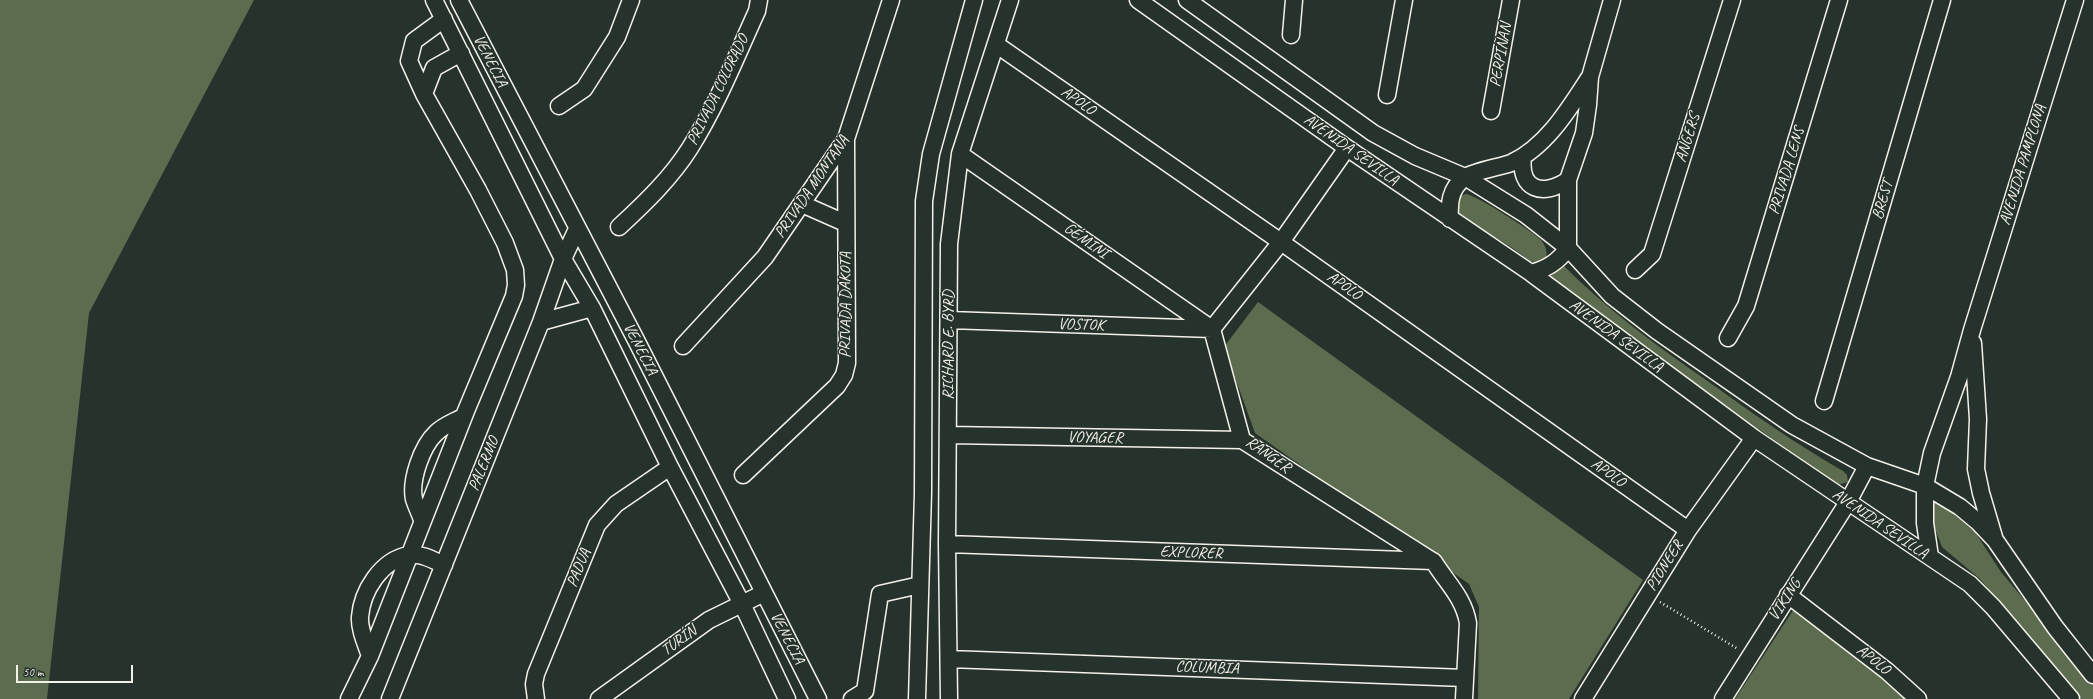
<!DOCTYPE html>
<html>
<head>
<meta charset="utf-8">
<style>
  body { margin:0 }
  #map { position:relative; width:2093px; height:699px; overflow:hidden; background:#26332d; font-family:Caveat,sans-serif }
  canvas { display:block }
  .scale { position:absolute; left:16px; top:665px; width:117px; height:18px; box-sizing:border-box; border:2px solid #f4f1e8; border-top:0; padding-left:5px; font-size:12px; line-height:14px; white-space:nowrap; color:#f4f1e8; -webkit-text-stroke:3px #26332d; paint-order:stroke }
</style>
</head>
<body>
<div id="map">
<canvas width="2093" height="699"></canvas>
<div class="scale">50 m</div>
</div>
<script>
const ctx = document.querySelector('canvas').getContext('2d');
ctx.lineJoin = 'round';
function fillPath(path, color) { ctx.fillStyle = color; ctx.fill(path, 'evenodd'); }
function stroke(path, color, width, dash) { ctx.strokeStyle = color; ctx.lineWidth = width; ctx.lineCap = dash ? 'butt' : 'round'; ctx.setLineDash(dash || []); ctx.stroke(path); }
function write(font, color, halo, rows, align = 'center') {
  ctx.font = font + ' Caveat,sans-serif'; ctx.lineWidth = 3; ctx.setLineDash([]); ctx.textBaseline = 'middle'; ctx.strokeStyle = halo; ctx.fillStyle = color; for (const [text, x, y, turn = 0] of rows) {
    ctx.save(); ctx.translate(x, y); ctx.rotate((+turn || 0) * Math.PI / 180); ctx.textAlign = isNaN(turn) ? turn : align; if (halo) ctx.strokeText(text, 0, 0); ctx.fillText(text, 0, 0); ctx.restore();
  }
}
fillPath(new Path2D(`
  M0,0H254L89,313L47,699H0Z
  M1466,194C1478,196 1532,231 1541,240C1545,245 1548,252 1546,257L1535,262L1530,261C1507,242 1480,229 1455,213L1460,196Z
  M1562,264C1606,309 1657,346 1709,382C1752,413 1796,444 1843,471L1847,475L1848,482L1837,485L1549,279Z
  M1258,302L1643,580L1569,699H1478L1479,607L1469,584L1255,433L1224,347Z
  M1933,497L1975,532L2001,572L2093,682V699H2081L1980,579L1942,547L1930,516Z
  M1794,609L1898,687L1909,699H1735Z`), '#5c6c4f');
const minor = new Path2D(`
  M434,0L563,259L592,308L670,467L742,604L787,699
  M459,0L636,340L818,699
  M1138,0L1347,148L1531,273L1754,438L1970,584L1993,607L2071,699
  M1187,0L1373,133L1415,156L1465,177L1526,215L1568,248L1612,296L1657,331L1792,425L1867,466L1925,486L1960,507L1978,522L1995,540L2055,627L2093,675
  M1291,35L1294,0
  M997,45L1281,242L1688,530
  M424,94L434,68L461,53
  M1387,95L1404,0
  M559,106L584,89L617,37L631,0
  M1491,111L1511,0
  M960,154L1212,329
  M1523,157C1519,190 1543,197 1568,180
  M802,204L845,223
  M1450,219C1449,203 1450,189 1464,178C1471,172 1500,167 1511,163C1546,147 1569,109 1589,78
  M619,227C645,203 671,178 690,148C717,105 736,57 757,11L759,0
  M1635,270L1652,254L1732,0
  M1531,273C1547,269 1558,262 1568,248V180L1584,133L1588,105L1590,77L1612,0
  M949,320L1212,329
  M541,322L592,308
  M1212,329L1242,440L1434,562C1447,583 1464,598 1468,623L1464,699
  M1212,329L1281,242L1347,148
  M1728,338L1746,306L1839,0
  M1973,343L1978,419L1976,469L1981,493L1994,537
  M683,346L765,257L846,139L891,0
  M1824,401L1942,0
  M949,435L1242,440
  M743,475L837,386L844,375L847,363L846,139
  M422,520C420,513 416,506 414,499C410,480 422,446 436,433C444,425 454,422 463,417
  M947,544L1433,561
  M1930,557L1925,523V486L1932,453L1959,377L1972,330L2075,0
  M1788,595L1887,671L1918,699
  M370,656C366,644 359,629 360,617C362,591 381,560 409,555C421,553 433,560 444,565
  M949,659L1465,678
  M349,699L370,656L466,411L514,296L516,285L515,270L505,243L478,190L424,94L409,61L414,41L444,19
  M390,699L541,322L563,259L577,229
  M536,699L534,684L536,674L597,525L616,504L670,467
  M599,699L709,620L764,593
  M852,699L865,691L880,594L920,585
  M917,699L923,493L924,201L931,154L974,0
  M949,699L947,544L949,244L960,154L1010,0
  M1583,699L1688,530L1754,438
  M1723,699L1848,502L1867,466`);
stroke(minor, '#f4f1e8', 19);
stroke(new Path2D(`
  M1660,602L1738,649`), '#f4f1e8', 2.5, [1, 3]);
stroke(minor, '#26332d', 16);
write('16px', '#f4f1e8', '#26332d', [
  ["PERPIÑAN",1501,55,-80],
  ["VENECIA",490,61,63],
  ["PRIVADA COLORADO",718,90,-64],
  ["APOLO",1078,101,35],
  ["ANGERS",1688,138,-73],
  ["AVENIDA SEVILLA",1351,150,35],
  ["AVENIDA PAMPLONA",2023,165,-73],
  ["PRIVADA LENS",1787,171,-73],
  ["PRIVADA MONTANA",812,187,-56],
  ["BREST",1883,200,-74],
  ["GÉMINI",1086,241,35],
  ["APOLO",1344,286,35],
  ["PRIVADA DAKOTA",846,305,-90],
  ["VOSTOK",1081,325,2],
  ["AVENIDA SEVILLA",1616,336,36],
  ["RICHARD E. BYRD",949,345,-90],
  ["VENECIA",640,349,63],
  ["VOYAGER",1095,438,1],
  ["RANGER",1268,455,35],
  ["PALERMO",484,464,-68],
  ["APOLO",1608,473,35],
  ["AVENIDA SEVILLA",1880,524,34],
  ["EXPLORER",1191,553,2],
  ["PIONEER",1665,566,-58],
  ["PADUA",579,568,-68],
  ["VIKING",1785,600,-57],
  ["VENECIA",787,638,63],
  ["TURÍN",679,641,-36],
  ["APOLO",1873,660,38],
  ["COLUMBIA",1207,668,2]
]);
</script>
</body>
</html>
